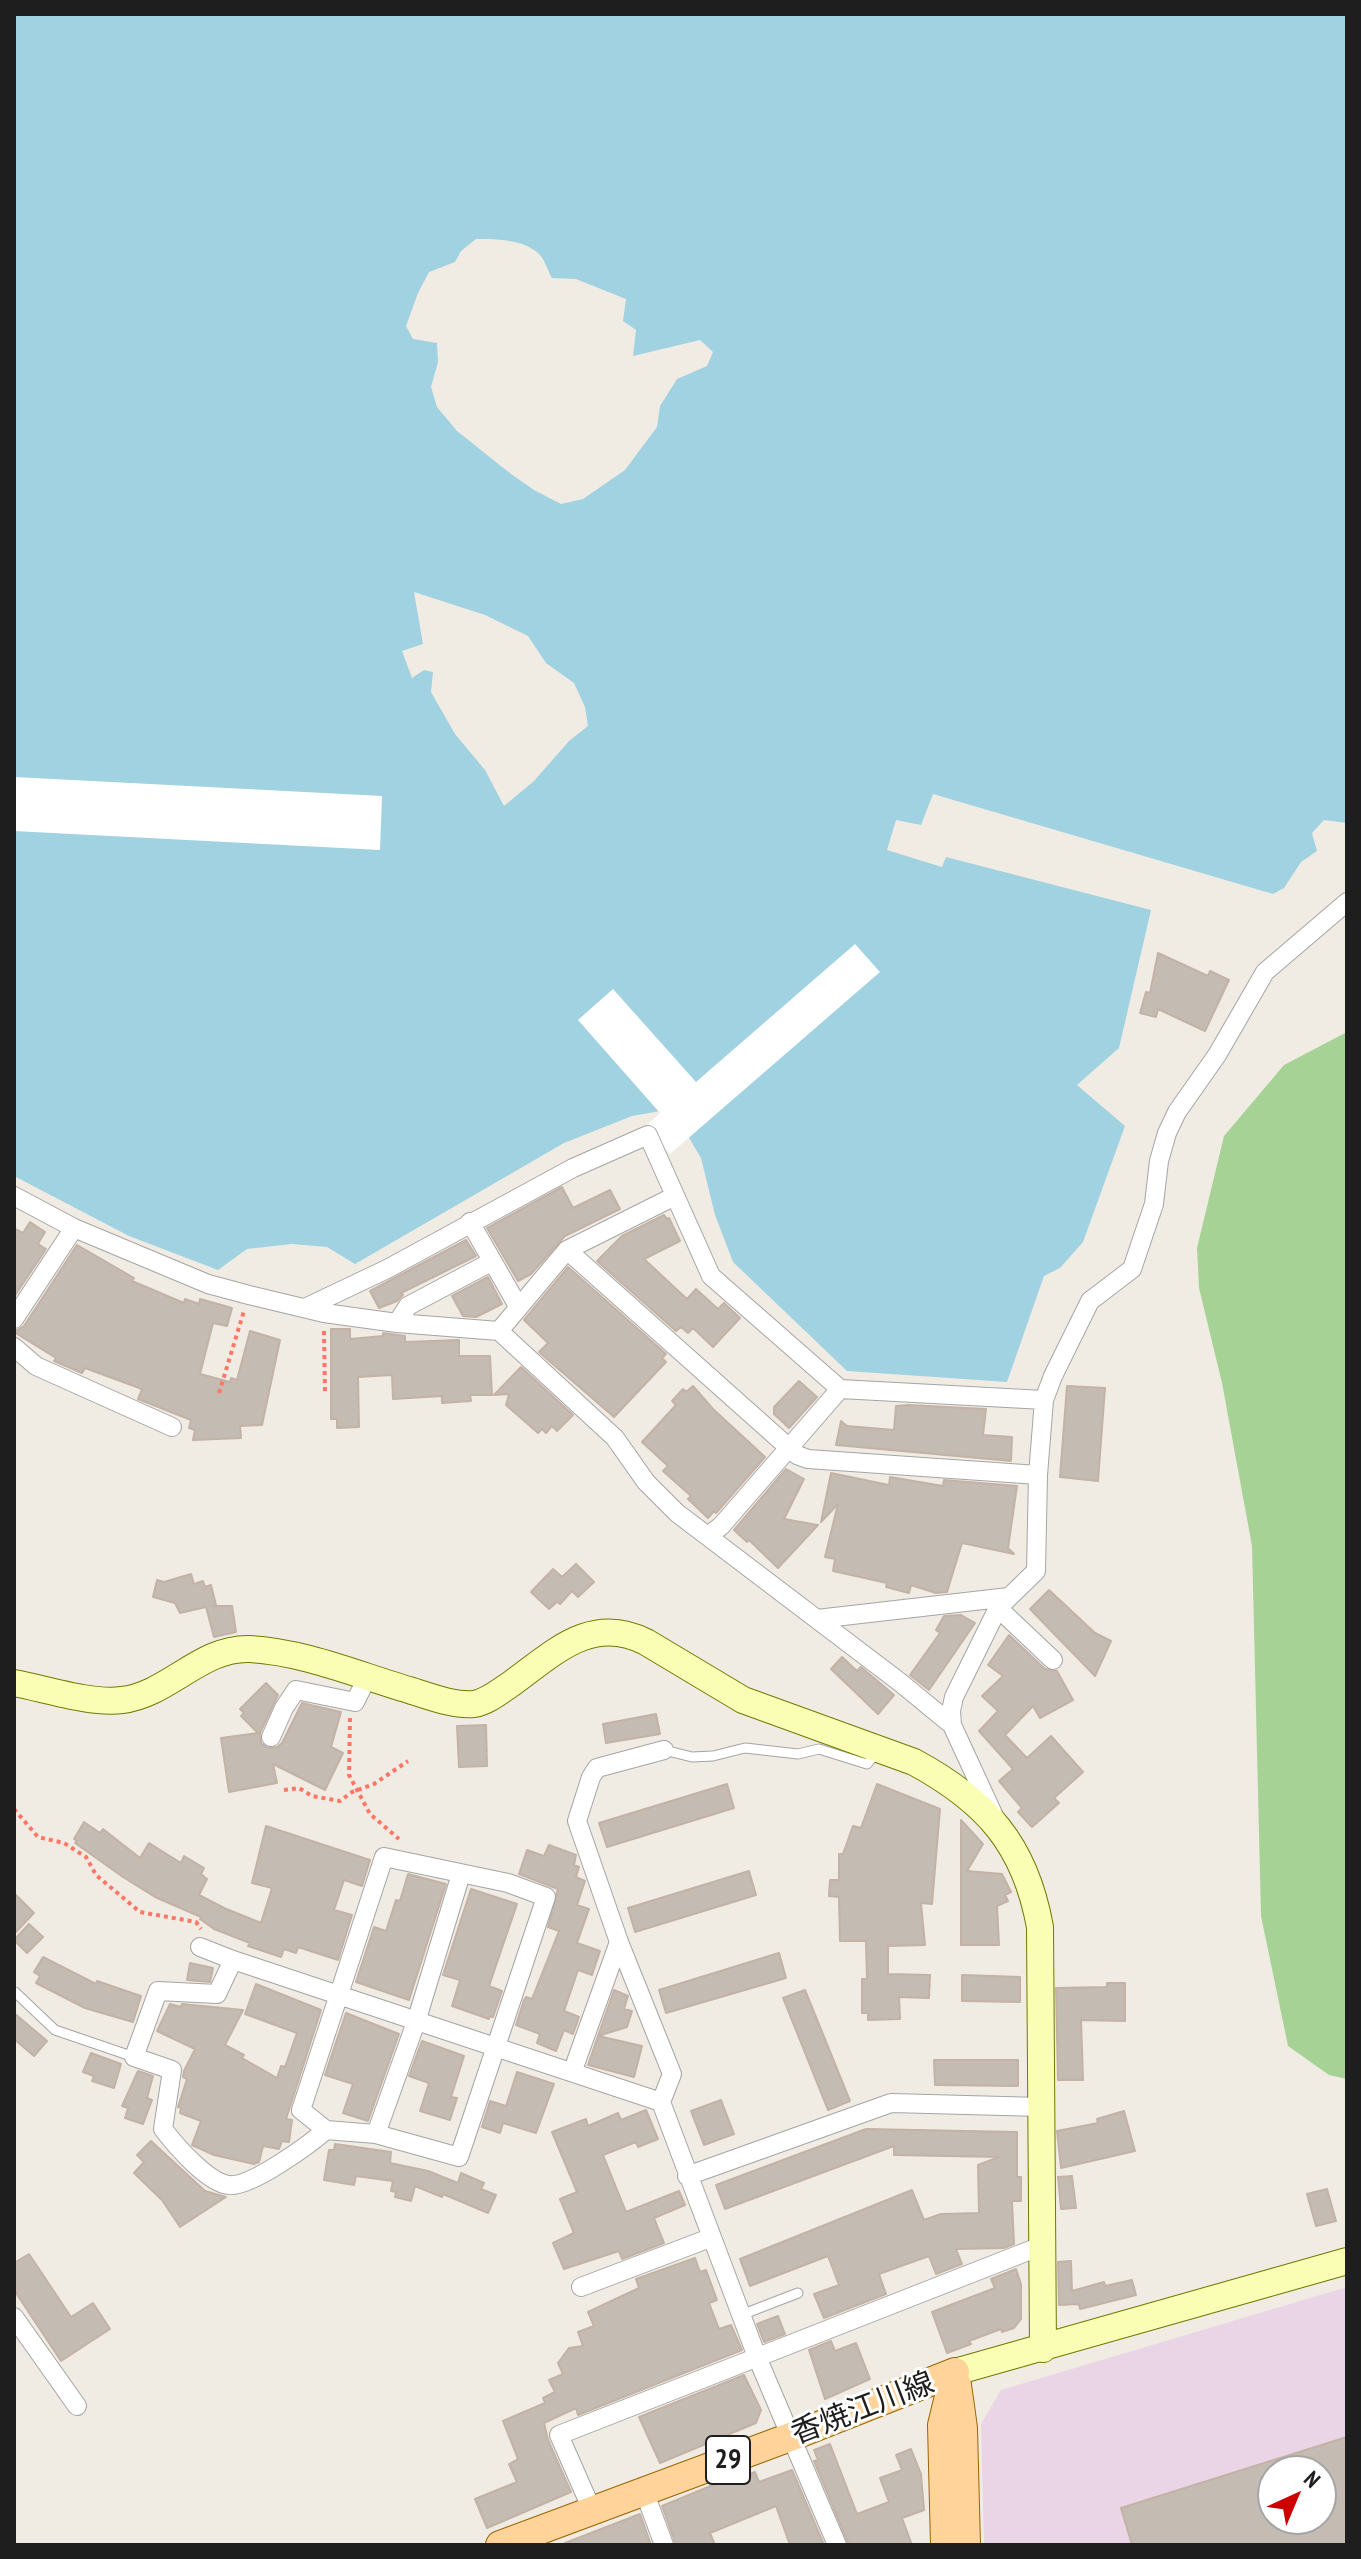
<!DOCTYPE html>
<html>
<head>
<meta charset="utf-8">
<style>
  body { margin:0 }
  #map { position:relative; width:1361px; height:2559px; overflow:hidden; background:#f0ece4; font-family:"PT Sans Narrow",sans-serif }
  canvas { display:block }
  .frame { position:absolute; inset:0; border:16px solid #1e1e1e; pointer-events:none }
  .north { position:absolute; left:1257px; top:2455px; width:80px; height:80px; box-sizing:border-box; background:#fff; border:2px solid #a5a5a5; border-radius:50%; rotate:44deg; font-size:22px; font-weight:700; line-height:32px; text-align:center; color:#1e1e1e }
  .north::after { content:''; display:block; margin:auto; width:28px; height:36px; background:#cd0000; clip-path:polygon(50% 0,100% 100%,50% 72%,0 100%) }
</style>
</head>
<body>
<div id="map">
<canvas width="1361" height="2559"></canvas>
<div class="frame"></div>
<div class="north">N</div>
</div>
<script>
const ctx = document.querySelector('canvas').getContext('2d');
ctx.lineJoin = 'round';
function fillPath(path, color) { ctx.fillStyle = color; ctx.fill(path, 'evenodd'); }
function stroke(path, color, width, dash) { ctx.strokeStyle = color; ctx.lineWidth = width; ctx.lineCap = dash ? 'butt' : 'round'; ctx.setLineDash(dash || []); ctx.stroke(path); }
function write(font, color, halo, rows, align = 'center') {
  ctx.font = font + ' "PT Sans Narrow","Noto Sans JP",sans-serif'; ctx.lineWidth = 6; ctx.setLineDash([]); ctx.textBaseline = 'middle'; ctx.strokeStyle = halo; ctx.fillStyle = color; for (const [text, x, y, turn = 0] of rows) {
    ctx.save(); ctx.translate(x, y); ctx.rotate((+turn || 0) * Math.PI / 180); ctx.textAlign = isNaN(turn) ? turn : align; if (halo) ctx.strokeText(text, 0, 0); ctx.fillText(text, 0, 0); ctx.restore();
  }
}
fillPath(new Path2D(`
  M1347,2287V2545H984L981,2424L1001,2390ZM1273,2471H1321V2519H1273Z`), '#ead5e6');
fillPath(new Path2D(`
  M1347,1032V2079L1329,2075L1288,2046L1261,1916L1252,1546L1222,1383L1199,1288L1197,1248L1224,1136L1284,1065Z`), '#a7d295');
fillPath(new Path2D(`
  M14,14H1347V823L1324,820L1312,833L1317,851L1301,862L1284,888L1273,894L933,794L921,825L896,820L887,850L942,867L946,857L1151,910L1119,1048L1077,1085L1125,1126L1083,1242L1060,1268L1044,1276L1007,1382L847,1371L733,1262L715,1215L701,1158L672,1109L632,1116L564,1143L355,1264L327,1247L292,1244L247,1249L218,1270L129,1236L14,1176ZM476,239C497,239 523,239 539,254C545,260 548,271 552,278L576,279L626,299L623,321L636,330L633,356L700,340L713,352L707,366L677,379L660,406L657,427L625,470L583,499L561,504L534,490L511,474L457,431L437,407L431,387L438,362L437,343L413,339L406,326L418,293L429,272L455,262L461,251ZM414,592L485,615L528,636L546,663L574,683L585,707L588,726L569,741L534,781L504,806L485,770L455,734L431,692L433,672L424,670L412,678L402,651L423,644Z`), '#a1d2e1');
fillPath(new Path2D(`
  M14,777L382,796L380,850L14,831Z
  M855,944L880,972L670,1154L646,1126L660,1113L578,1020L613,989L696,1082Z`), '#fff');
const building = new Path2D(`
  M1158,953L1208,976L1210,971L1229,980L1205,1031L1158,1009L1156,1017L1140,1013L1146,992L1150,993Z
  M562,1187L573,1208L610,1190L620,1209L565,1236L531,1274L518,1281L487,1228Z
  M664,1215L667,1219L669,1218L680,1241L644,1259L687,1299L696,1289L718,1309L724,1303L740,1318L713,1347L693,1328L688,1333L681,1327L676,1331L597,1261L622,1236Z
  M30,1222L45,1232L38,1244L46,1249L14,1297V1228L23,1233Z
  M466,1240L476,1256L401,1293L403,1295L397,1301L379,1308L370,1291Z
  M77,1245L134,1278L132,1281L184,1303L185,1299L199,1304L200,1299L232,1308L227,1326L213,1323L200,1374L230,1382L231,1378L237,1380L250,1331L280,1340L262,1425L240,1426L241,1438L193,1440L195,1430L189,1428L191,1420L138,1399L142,1389L85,1368L82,1373L54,1361L56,1358L14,1332L24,1326Z
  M568,1267L666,1354L662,1358L666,1362L614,1417L539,1352L548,1343L524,1320Z
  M488,1277L502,1304L476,1317L463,1316L452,1296Z
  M331,1329H350V1339L383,1336V1333L405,1336V1342L459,1340V1356H490L492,1395H470L471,1401L442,1403V1396L393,1399L392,1375L358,1377L359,1427L337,1428V1419H331Z
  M521,1367L573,1415L557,1431L552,1426L546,1433L542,1429L538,1433L506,1405L509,1394L494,1395Z
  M799,1381L817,1397L789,1428L774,1414V1407Z
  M693,1386L713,1409L765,1457L716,1513L714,1511L708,1518L688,1499L691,1496L663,1471L668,1466L642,1442L676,1405L672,1401L683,1389L686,1392Z
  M1067,1386L1105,1388L1098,1481L1060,1477Z
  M909,1405L986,1409L983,1435L1012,1437L1011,1461L836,1445L841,1421L847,1426L894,1430L896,1406Z
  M786,1469L804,1479L784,1519L818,1525L778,1568L749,1540L747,1542L734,1530Z
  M831,1473L889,1485L890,1477L943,1486L944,1480L1017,1486L1008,1548L1014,1554L962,1543L947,1592L936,1593L911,1585L909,1593L886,1587L887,1583L833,1571L835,1559L825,1557L838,1504L821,1522Z
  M576,1564L594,1582L578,1597L572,1591L560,1604L557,1602L549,1609L531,1592L553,1569L562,1577Z
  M191,1574L194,1584L203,1581L205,1587L211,1585L216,1605L213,1606H232L236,1632L214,1637L206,1607L180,1613L175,1603L153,1597L157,1580L164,1582Z
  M1049,1590L1095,1633L1111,1641L1095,1676L1030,1609Z
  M961,1615L975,1623L929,1690L910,1675L940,1633L936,1630L944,1616Z
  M1009,1635L1045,1669L1057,1671L1073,1700L1040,1718L1033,1706L1005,1735L1027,1758L1051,1736L1083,1772L1054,1798L1059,1803L1032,1827L1018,1812L1022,1808L999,1781L1013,1769L979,1731L998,1711L982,1696L1003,1676L988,1665Z
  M842,1657L857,1671L861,1667L894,1695L878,1714L831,1669Z
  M266,1683L278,1695L260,1733L261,1743L267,1748L277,1747L282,1743L302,1703L341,1712L331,1747L343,1753L325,1790L273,1764L277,1783L229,1792L221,1738L258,1733L241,1716L244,1713L240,1709Z
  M656,1714L660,1734L606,1743L603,1724Z
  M486,1725L487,1766L459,1767L457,1726Z
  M727,1784L734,1808L607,1847L599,1823Z
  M877,1784L940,1809L932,1904L921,1903L925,1945L888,1946V1974L930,1975L929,1998L899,1997L900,2019L868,2020V2013H862V1979H867L866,1941H840L839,1897L829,1896L830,1880H839V1854H843L853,1826L861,1828Z
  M961,1820L983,1844L967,1871L1002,1874L1011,1892L1005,1895L1008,1901L997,1906L999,1945H961Z
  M84,1822L100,1833L103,1829L140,1858L149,1843L181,1863L184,1856L204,1868L201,1874L207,1879L199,1895L224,1908L261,1923L272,1888L252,1883L266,1826L370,1860L362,1886L344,1880L334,1910L352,1915L338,1960L298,1947L296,1953L284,1949L281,1957L248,1946L250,1943L214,1929L200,1919L201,1917L155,1897L123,1877L75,1843L77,1841L74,1839Z
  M549,1845L576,1855L574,1865L579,1867L576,1877L585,1881L577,1905L589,1909L577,1943L600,1951L592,1975L578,1970L564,2011L579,2017L573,2034L564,2030L556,2051L537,2043L540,2034L516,2025L524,2000L526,1997L532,1999L559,1931L548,1927L558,1889L519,1874L527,1850L544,1856Z
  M749,1871L756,1895L635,1932L628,1908Z
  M408,1874L446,1884L409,2000L356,1982L374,1927L386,1931L396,1900L400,1901Z
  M471,1889L517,1904L489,1986L502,1991L493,2017L490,2016L489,2019L452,2006L460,1980L443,1975Z
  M14,1893L34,1913L14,1934Z
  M29,1924L43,1937L27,1953L14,1940Z
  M779,1953L786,1978L666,2013L659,1990Z
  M43,1957L96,1984L97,1981L141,1996L133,2022L85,2008L36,1983L40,1976L34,1972Z
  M190,1963L213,1968L210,1982L187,1980Z
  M962,1975L1020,1977V2002L962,2001Z
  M1107,1983H1125V2021L1081,2020L1083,2080H1058L1056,1988L1107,1987Z
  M256,1984L321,2010L286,2119L292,2120L289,2142L282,2141L279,2149L263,2146L259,2162L254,2164L214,2155L192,2145L201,2121L180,2113L181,2108L178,2107L187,2079L183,2077L184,2071L195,2049L157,2031L170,2004L181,2007L182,2004L243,2010L225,2045L244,2055L242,2058L277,2078L281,2066L285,2067L297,2033L245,2014Z
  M614,1990L628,1996L624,2009L632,2011L627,2027L598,2036Z
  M805,1990L850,2101L828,2110L783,1998Z
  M14,2013L47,2041L34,2056L14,2039Z
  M346,2013L399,2034L368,2121L343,2113L353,2084L325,2075Z
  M598,2036L642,2046L634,2077L588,2065Z
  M422,2041L464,2056L451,2097L457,2098L450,2120L420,2111L429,2083L409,2076Z
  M91,2053L121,2064L114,2088L92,2081L94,2076L83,2072Z
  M934,2060H1018V2086L935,2085Z
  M138,2071L153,2076L147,2098L152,2100L143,2124L125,2118L128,2108L122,2106Z
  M517,2072L554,2084L536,2133L503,2123L500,2133L482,2127L490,2101L506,2106Z
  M721,2100L734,2134L704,2145L691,2111Z
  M646,2110L658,2139L638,2147L636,2142L603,2155L626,2212L679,2191L685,2205L654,2218L664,2243L622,2259L619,2251L564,2269L553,2243L574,2233L560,2199L577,2192L552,2132L586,2119L588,2126L618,2113L621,2120Z
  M1124,2111L1135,2151L1061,2168L1057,2131L1098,2123L1097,2119Z
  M866,2129L1017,2132V2177H1021V2201H1012L1014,2244L1004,2248L956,2249L962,2264L936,2274L929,2256L879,2274L886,2294L824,2318L814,2294L839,2285L828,2256L750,2286L740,2259L912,2190L924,2220L941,2214L979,2213L978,2165L999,2157L894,2155V2146L725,2209L716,2185Z
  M151,2141L205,2191L226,2197L180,2227L162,2200L134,2173L144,2162L137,2155Z
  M335,2144L391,2152L390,2163L428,2171L458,2183L461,2173L484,2183L481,2189L496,2195L488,2213L443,2194L442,2197L415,2186L411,2201L395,2197L396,2192L391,2191L393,2181L356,2176L354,2185L324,2180L329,2150H334Z
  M1072,2176L1076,2208L1061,2209L1058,2177Z
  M1327,2189L1336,2221L1316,2226L1307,2194Z
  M29,2254L71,2317L93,2303L110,2329L61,2361L14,2290V2263Z
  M695,2258L700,2272L706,2270L717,2300L709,2303L719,2329L731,2325L742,2350L578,2415L576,2408L544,2423L548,2440L571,2492L487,2528L475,2499L517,2482L509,2464L518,2459L503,2421L545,2403L543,2398L555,2392L549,2380L563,2374L558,2363L569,2348L583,2346L578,2332L594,2326L588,2312L639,2288L636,2279Z
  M1071,2261L1072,2291L1104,2282L1105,2286L1132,2280L1136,2295L1080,2309L1079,2304L1059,2305L1058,2262Z
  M1016,2269L1021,2284V2319L1014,2328L1002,2332L1001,2329L969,2341L971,2344L947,2353L932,2312L995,2288L991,2279Z
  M778,2316L785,2334L764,2342L757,2324Z
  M831,2341L835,2351L856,2343L870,2379L825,2399L809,2350Z
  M744,2375L761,2410L756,2423L660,2463L639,2417Z
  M1347,2437V2545H1132L1121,2508ZM1273,2471H1321V2519H1273Z
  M830,2444L857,2514L889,2502L880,2478L902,2470L896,2455L911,2449L921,2474L924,2510L902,2518L912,2545H849L814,2461L818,2460L814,2450Z
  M792,2470L824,2545H790L776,2506L710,2533L715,2545H676L662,2506L730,2478L731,2481L755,2472L759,2482Z
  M640,2514L651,2545H565V2543Z`);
fillPath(building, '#c4bbb3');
stroke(building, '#c3b2a5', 2);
const lane = new Path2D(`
  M664,1750L692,1757L713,1756L745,1748L798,1754L819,1749L867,1764L877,1752
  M15,1992L55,2030L134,2057
  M741,2315L798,2293`);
const street = new Path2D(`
  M14,1196L74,1228L208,1284L249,1295L324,1313L397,1323L499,1331L615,1438L646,1482L677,1513L901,1683L952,1725
  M470,1222L518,1306
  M567,1250L797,1455L808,1459L1038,1475
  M305,1308L387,1269L573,1168L648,1135L711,1276L840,1389L1044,1400
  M14,1319L74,1228
  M397,1323L408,1306L491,1262
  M499,1331L567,1250L675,1196
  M14,1347L36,1366L172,1427
  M708,1536L721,1526L840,1389
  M998,1608L1053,1660
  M817,1619L1009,1597
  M271,1737L284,1708L296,1690L355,1702L367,1678
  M664,1750L597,1768L591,1777L577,1821L619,1942L672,2074L661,2102L757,2357L837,2545
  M994,1816L952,1725L951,1711L954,1697L998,1608L1036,1571L1038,1475L1044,1400L1053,1376L1090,1301L1132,1269L1154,1204L1159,1161L1167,1133L1177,1112L1217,1055L1265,972L1347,902
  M384,1857L508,1883L546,1897L459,2157L376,2134L326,2130L301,2110Z
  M200,1947L233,1960
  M573,2070L619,1942
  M326,2130C310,2144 250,2188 229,2185C208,2183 176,2146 163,2129L172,2070L134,2057L158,1991L217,1994L233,1960L661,2102
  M376,2134L416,2022L461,1874
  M687,2176L891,2103L1041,2107
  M581,2287L710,2238
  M14,2317L77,2406
  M644,2491L664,2545
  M592,2510L559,2435L1041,2246`);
const secondary = new Path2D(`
  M14,1683C46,1689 90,1704 122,1700C168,1695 201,1647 250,1649C304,1652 358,1675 409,1690C429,1696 453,1706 474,1704C487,1702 500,1691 511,1684C554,1653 591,1614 646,1642L743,1700L914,1762C986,1801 1025,1844 1040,1927L1043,2349
  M955,2372L1347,2261`);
const primary = new Path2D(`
  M957,2385L963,2428L966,2545
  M500,2545L793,2436L955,2372
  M945,2545L942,2425L955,2372`);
stroke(lane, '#a5a5a5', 11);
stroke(street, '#a5a5a5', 20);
stroke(secondary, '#6d7b00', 28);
stroke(primary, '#960', 30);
stroke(new Path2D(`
  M324,1331L325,1393
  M219,1393L244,1311
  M350,1718L349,1775L370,1814L399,1839
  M284,1790L299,1788L312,1796L340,1801L352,1792L374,1784L408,1761
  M14,1809L38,1837L64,1843L86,1857L96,1875L140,1912L196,1922L201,1929`), '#ff7666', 4, [4, 4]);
stroke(lane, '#fff', 9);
stroke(street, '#fff', 18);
stroke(secondary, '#fafeb4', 26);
stroke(primary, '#ffd39a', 28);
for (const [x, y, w] of [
  [728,2460,44]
]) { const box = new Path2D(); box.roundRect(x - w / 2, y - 24, w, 48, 6); ctx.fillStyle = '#fff'; ctx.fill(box); stroke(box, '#1e1e1e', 2); }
write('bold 28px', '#1e1e1e', null, [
  ["29",728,2460]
]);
write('30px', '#1e1e1e', '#fff', [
  ["香焼江川線",863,2409,-21]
]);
</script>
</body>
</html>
